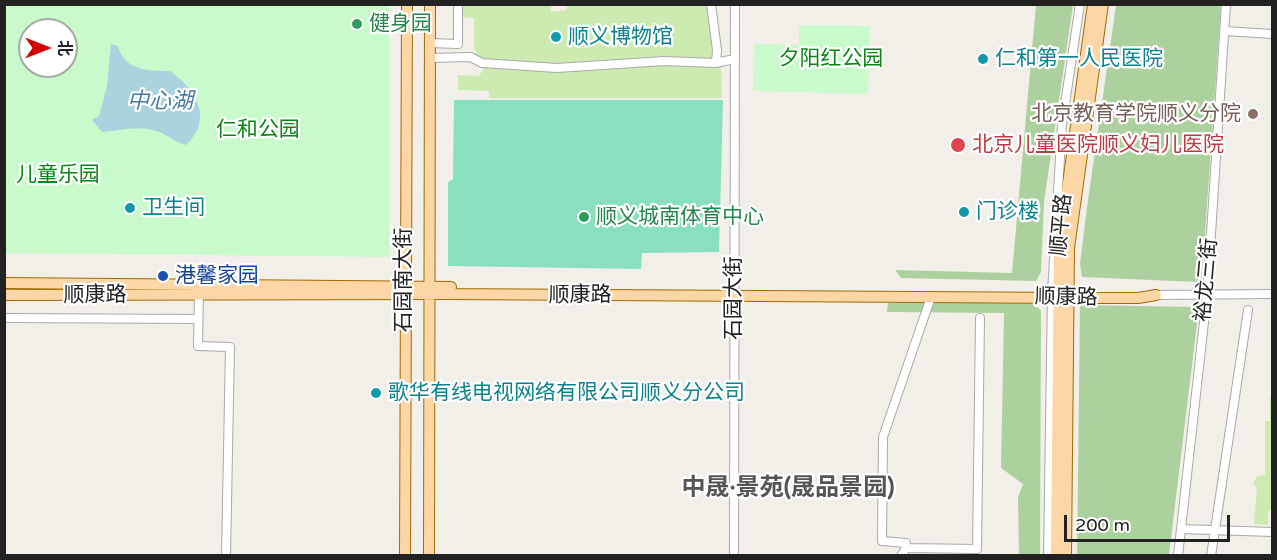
<!DOCTYPE html>
<html>
<head>
<meta charset="utf-8">
<style>
  body { margin:0 }
  #map { position:relative; width:1277px; height:560px; overflow:hidden; background:#f2efe9; font-family:"Varela Round","Noto Sans SC",sans-serif }
  canvas { display:block }
  .frame { position:absolute; inset:0; border:6px solid #222; pointer-events:none }
  .north { position:absolute; left:18px; top:18px; width:60px; height:60px; box-sizing:border-box; background:#fff; border:2px solid #a7a7a7; border-radius:50%; rotate:90deg; font-size:16px; font-weight:700; line-height:24px; text-align:center; color:#222 }
  .north::after { content:''; display:block; margin:auto; width:21px; height:27px; background:#d40000; clip-path:polygon(50% 0,100% 100%,50% 72%,0 100%) }
  .scale { position:absolute; left:1064px; top:515px; width:166px; height:27px; box-sizing:border-box; border:3px solid #222; border-top:0; padding-left:8px; font-size:18px; line-height:21px; white-space:nowrap; color:#222; -webkit-text-stroke:4px #fff; paint-order:stroke }
</style>
</head>
<body>
<div id="map">
<canvas width="1277" height="560"></canvas>
<div class="frame"></div>
<div class="north">北</div>
<div class="scale">200 m</div>
</div>
<script>
const ctx = document.querySelector('canvas').getContext('2d');
ctx.lineJoin = 'round';
function fillPath(path, color) { ctx.fillStyle = color; ctx.fill(path, 'evenodd'); }
function stroke(path, color, width, dash) { ctx.strokeStyle = color; ctx.lineWidth = width; ctx.lineCap = dash ? 'butt' : 'round'; ctx.setLineDash(dash || []); ctx.stroke(path); }
function write(font, color, halo, rows, align = 'center') {
  ctx.font = font + ' "Varela Round","Noto Sans SC",sans-serif'; ctx.lineWidth = 4.5; ctx.setLineDash([]); ctx.textBaseline = 'middle'; ctx.strokeStyle = halo; ctx.fillStyle = color; for (const [text, x, y, turn = 0] of rows) {
    ctx.save(); ctx.translate(x, y); ctx.rotate((+turn || 0) * Math.PI / 180); ctx.textAlign = isNaN(turn) ? turn : align; if (halo) ctx.strokeText(text, 0, 0); ctx.fillText(text, 0, 0); ctx.restore();
  }
}
fillPath(new Path2D(`
  M568,4L713,5L720,33L722,98H489V91L458,90V75L479,76L484,68L474,48V18L462,17L463,5H551V12L566,10Z
  M1270,397H1272L1271,510L1268,512V525L1254,524L1257,487L1253,484L1257,476L1265,475V421H1270Z`), '#cdebb0');
fillPath(new Path2D(`
  M1036,5H1073L1044,202L1041,272L1036,281L901,278L895,270L1012,273Z
  M1116,5H1221L1202,277L1198,282L1082,277L1080,264L1087,207Z
  M888,303H1034L1041,311L1040,555H1019L1018,497L1023,484L1001,468L1004,313L887,312Z
  M1080,305L1199,307L1169,555H1077Z`), '#add19e');
fillPath(new Path2D(`
  M5,5H389V257L5,253ZM30,30H66V66H30Z
  M799,25L870,26L868,94L753,91L754,44L799,45Z`), '#c8facc');
fillPath(new Path2D(`
  M454,100H723L719,252L642,253L641,269L448,266V182L453,179Z`), '#88e0be');
fillPath(new Path2D(`
  M111,44L118,46C124,71 150,71 170,71C196,89 214,119 186,145C174,142 167,134 156,131C137,125 121,131 102,132L92,120L99,116L107,86Z`), '#aad3df');
const minor = new Path2D(`
  M711,4L717,50L716,62
  M1225,31L1272,34
  M430,43L458,44V4
  M429,58L471,57L482,63L557,68L664,61L715,63L735,59
  M199,291L198,346L230,347L226,556
  M1156,295L1272,294
  M4,318L198,319
  M1181,529L1272,532
  M906,543L882,541L883,437L931,297
  M734,556L735,4
  M901,556L906,548L977,549L980,318
  M1048,556L1052,292L1062,124L1080,4
  M1178,556L1207,295L1226,4
  M1211,556L1248,310`);
const major = new Path2D(`
  M4,283L451,287
  M4,295L443,294L1076,298H1138L1156,295
  M405,556L407,4
  M429,556L430,4
  M1056,556L1059,248L1093,4
  M1066,556L1069,248L1103,4`);
stroke(minor, '#a9a9a9', 10);
stroke(major, '#a06b00', 12);
stroke(minor, '#fff', 8);
stroke(major, '#fcd6a4', 10);
for (const [x, y, r, color] of [
  [357,24,6,"#2e9e5b"],
  [556,37,6,"#0f9aa8"],
  [983,59,6,"#0f9aa8"],
  [1253,114,6,"#8d6e63"],
  [958,145,8,"#e0444e"],
  [130,208,6,"#0f9aa8"],
  [964,212,6,"#0f9aa8"],
  [584,217,6,"#2e9e5b"],
  [163,276,6,"#1a4fb4"],
  [376,393,6,"#0f9aa8"]
]) { const dot = new Path2D(); dot.arc(x, y, r, 0, 2 * Math.PI); ctx.fillStyle = color; ctx.fill(dot); stroke(dot, '#fff', 2); }
write('21px', '#27864d', '#fff', [
  ["健身园",369,24],
  ["顺义城南体育中心",596,217]
], 'left');
write('21px', '#0d838f', '#fff', [
  ["顺义博物馆",568,37],
  ["仁和第一人民医院",995,59],
  ["卫生间",142,208],
  ["门诊楼",976,212],
  ["歌华有线电视网络有限公司顺义分公司",388,393]
], 'left');
write('21px', '#0c8416', '#fff', [
  ["夕阳红公园",831,59],
  ["仁和公园",258,130],
  ["儿童乐园",58,175]
]);
write('21px', '#785e54', '#fff', [
  ["北京教育学院顺义分院",1241,114]
], 'right');
write('21px', '#be3a42', '#fff', [
  ["北京儿童医院顺义妇儿医院",972,145]
], 'left');
write('21px', '#222', '#fff', [
  ["顺平路",1062,225,-85],
  ["石园南大街",404,280,-90],
  ["裕龙三街",1207,280,-85],
  ["顺康路",95,295],
  ["顺康路",580,295],
  ["石园大街",734,298,-90],
  ["顺康路",1066,298,1]
]);
write('21px', '#164399', '#fff', [
  ["港馨家园",175,276]
], 'left');
write('italic 22px', '#4a7aab', '#fff', [
  ["中心湖",160,102]
]);
write('bold 24px', '#555', '#fff', [
  ["中晟·景苑(晟品景园)",788,489]
]);
</script>
</body>
</html>
